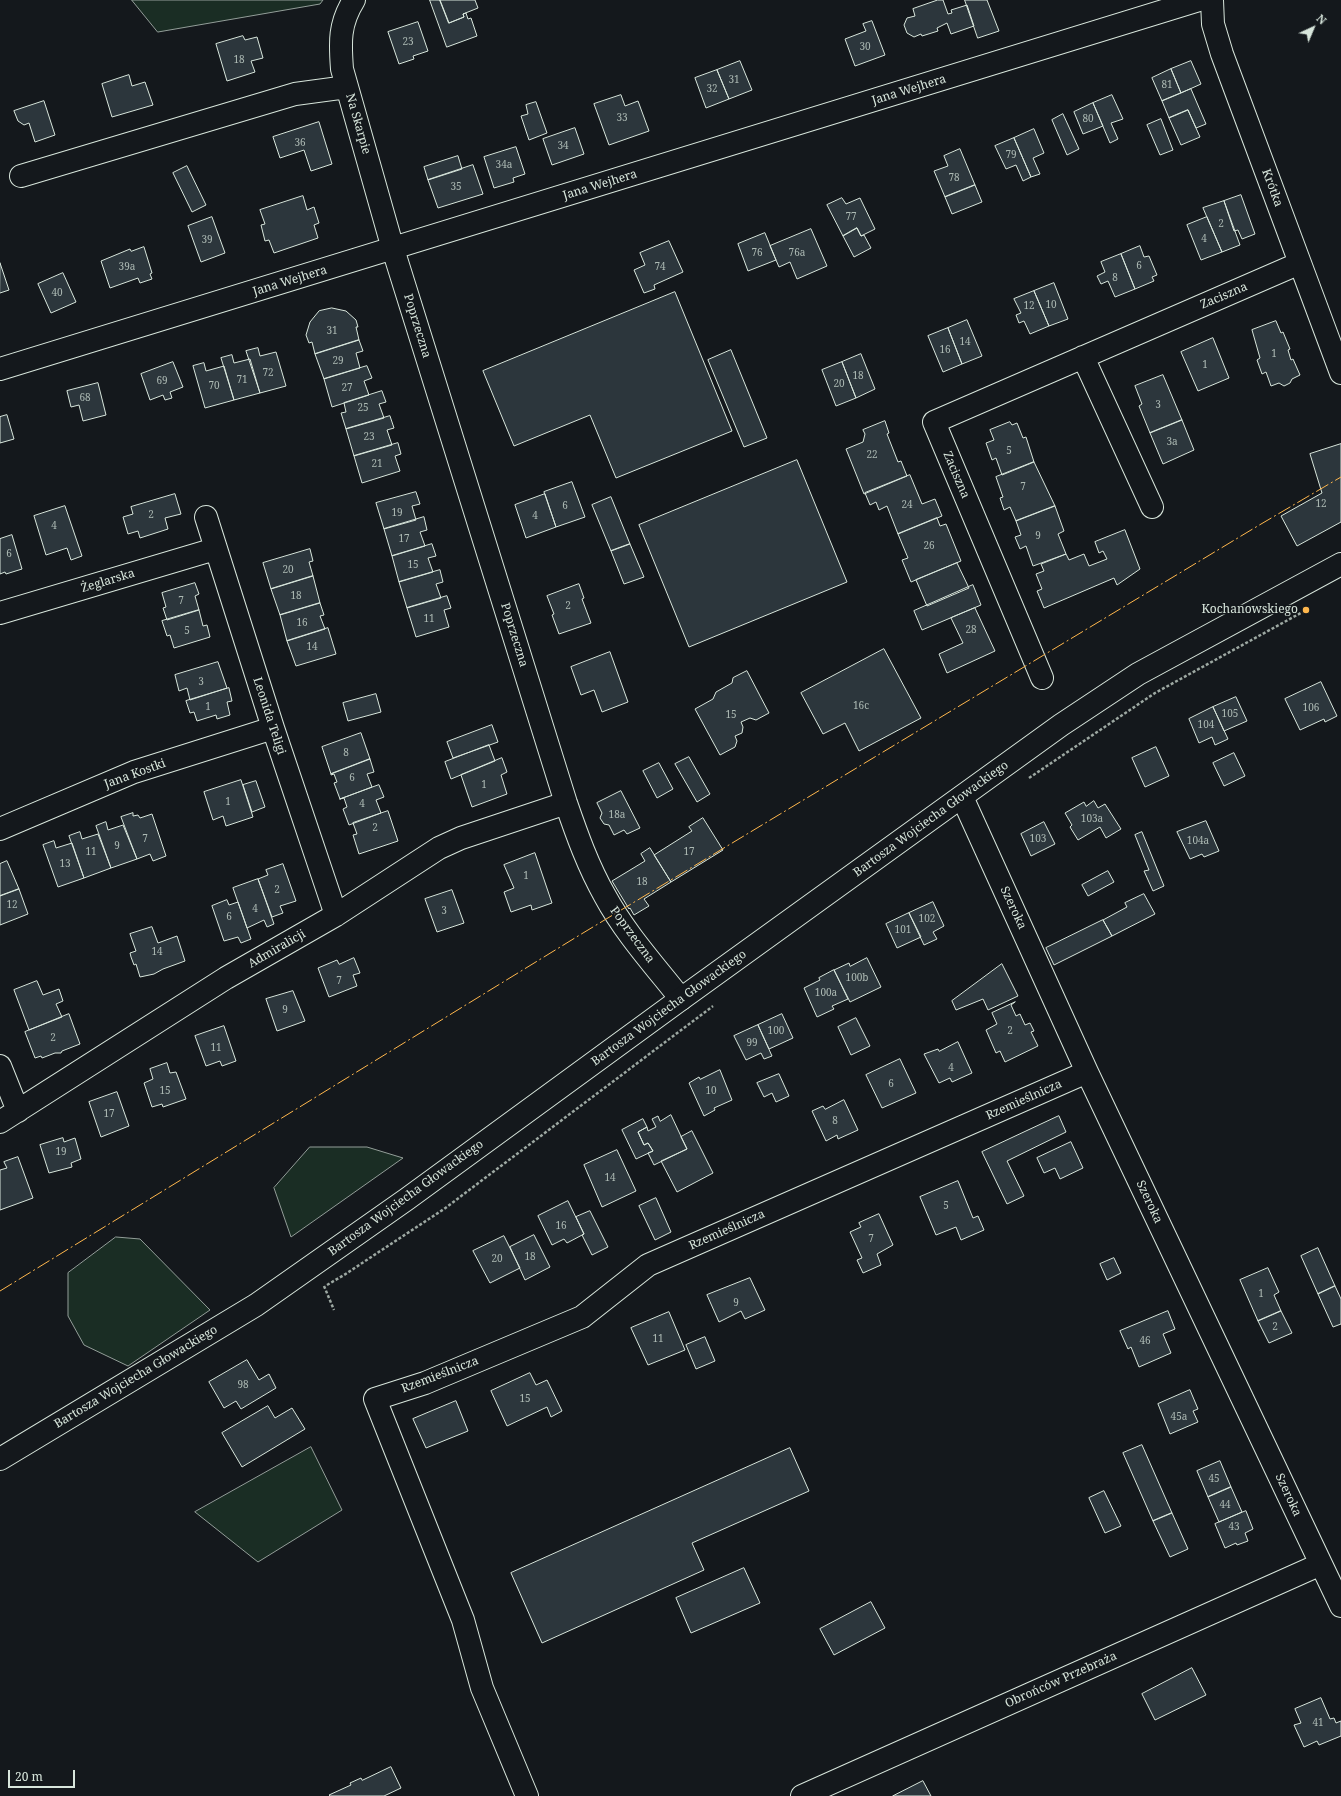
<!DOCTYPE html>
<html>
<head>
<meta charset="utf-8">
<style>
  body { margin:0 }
  #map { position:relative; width:1341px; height:1796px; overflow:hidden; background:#14181c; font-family:"Noto Serif",serif }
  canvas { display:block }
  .north { position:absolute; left:1293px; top:8px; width:40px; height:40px; -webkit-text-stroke:3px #14181c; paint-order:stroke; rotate:44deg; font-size:11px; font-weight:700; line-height:16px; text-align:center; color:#d8e6dc }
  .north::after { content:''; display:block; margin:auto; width:14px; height:18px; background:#d8e6dc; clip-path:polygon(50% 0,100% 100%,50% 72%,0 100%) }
  .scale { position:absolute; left:8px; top:1770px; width:67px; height:18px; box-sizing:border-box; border:2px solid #d8e6dc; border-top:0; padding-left:5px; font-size:12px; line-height:14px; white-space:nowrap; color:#d8e6dc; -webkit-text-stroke:3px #14181c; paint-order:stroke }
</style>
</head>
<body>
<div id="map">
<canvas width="1341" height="1796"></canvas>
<div class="north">N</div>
<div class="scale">20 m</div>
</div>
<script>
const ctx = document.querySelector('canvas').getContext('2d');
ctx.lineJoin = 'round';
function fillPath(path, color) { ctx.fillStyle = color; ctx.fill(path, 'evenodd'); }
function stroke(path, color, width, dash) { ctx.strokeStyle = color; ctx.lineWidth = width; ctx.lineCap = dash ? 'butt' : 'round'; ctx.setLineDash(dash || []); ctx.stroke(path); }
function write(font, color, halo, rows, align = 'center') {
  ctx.font = font + ' "Noto Serif",serif'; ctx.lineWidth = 3; ctx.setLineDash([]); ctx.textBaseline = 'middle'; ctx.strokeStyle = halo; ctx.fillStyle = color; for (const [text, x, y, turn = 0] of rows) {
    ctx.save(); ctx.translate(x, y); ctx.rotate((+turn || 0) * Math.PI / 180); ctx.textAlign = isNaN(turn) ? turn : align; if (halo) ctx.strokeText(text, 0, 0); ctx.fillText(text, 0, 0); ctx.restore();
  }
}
const green = new Path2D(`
  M132,0H323L320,4L158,32Z
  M310,1147H367L403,1158L291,1237L274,1188Z
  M116,1237L140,1239L210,1310L128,1366L84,1345L68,1316V1273Z
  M311,1447L342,1510L258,1562L195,1512Z`);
fillPath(green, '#1a2d24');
stroke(green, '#939e99', 1);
const building = new Path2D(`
  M430,0H440L449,23L464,17L463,14L466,13L468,19L471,18L477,36L447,47Z
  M440,0H475L478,8L463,14L464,17L449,23Z
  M938,0H943L948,14L952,13L951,10L967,5L974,26L951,34L947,23L937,28L938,31L922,36L921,34L914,37L907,33L904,25L907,18L915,16L913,9Z
  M965,0H987L999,31L978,38Z
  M872,21L885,55L855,66L845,39L866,31L863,24Z
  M418,22L428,51L413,56L414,59L399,64L388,32Z
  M243,36L245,40L257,37L263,58L251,61L255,72L227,81L216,44Z
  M740,61L752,90L729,99L717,70Z
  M1191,61L1201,84L1181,93L1171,69Z
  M1171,69L1181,93L1162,101L1152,78Z
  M717,70L729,99L706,108L695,78Z
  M129,75L132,86L145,82L153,105L112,117L102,84Z
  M1191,89L1206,124L1196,128L1188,110L1169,118L1162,101Z
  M621,95L625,106L638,101L649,131L609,145L594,104Z
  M1112,95L1123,119L1111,123L1118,139L1110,143L1093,103Z
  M44,101L55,135L35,142L29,123L24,125L18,121L14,111Z
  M536,102L547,133L529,140L521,116L528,114L526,105Z
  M1093,103L1103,126L1083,134L1074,112Z
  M1188,110L1200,137L1181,145L1169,118Z
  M1063,114L1079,149L1067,155L1052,120Z
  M1161,119L1173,150L1160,155L1147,125Z
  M319,122L332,164L311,171L304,150L280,158L273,137Z
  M575,128L584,154L552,165L543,139Z
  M1034,129L1044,153L1033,158L1040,174L1031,177L1014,138Z
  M1014,138L1031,177L1023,181L1016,165L1006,169L995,146Z
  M516,147L525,174L513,178L514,182L494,188L484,157Z
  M960,149L975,185L945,197L934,171L948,166L944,156Z
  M458,156L462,169L428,180L424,167Z
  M473,165L483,194L438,208L428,180Z
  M187,166L206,205L192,212L173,173Z
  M975,185L982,202L952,214L945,197Z
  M1241,195L1255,234L1242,239L1238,230L1234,231L1224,201Z
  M303,196L307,210L314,207L319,223L314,225L318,238L274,253L269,240L265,241L261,225L265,224L260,210Z
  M842,198L846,204L860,198L875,229L861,236L857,228L843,236L827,205Z
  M1224,201L1240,245L1222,252L1203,208Z
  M212,217L225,253L201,262L188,226Z
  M1207,217L1222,252L1201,260L1187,225Z
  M857,228L861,236L864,235L871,248L854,257L843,236Z
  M811,229L827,266L797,279L790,262L779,267L770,246Z
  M765,233L776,260L748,271L738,244Z
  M669,241L683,272L654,285L655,289L644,293L634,270L645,265L640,253Z
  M1140,246L1144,257L1149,256L1157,275L1152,277L1154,281L1135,289L1121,254Z
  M144,247L152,273L150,274L152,279L140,283L138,278L110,288L101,261L130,249L131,251Z
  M1121,254L1135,289L1115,297L1108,281L1101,284L1097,276L1105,272L1101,262Z
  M0,263L9,290L0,293Z
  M63,273L76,302L51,313L38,284Z
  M1054,283L1068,319L1049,326L1034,291Z
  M1034,291L1049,326L1030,334L1024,321L1019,323L1016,315L1021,313L1014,299Z
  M675,292L732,431L616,478L590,415L514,446L483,371Z
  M332,308L346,311L356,320L358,327H356L359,340L315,354L312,342L309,343L306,335L310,322L319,311Z
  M967,320L982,356L962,364L948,328Z
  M1276,321L1281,333L1283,332L1290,349L1288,350L1291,360L1293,359L1300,375L1292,379L1290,383L1284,386L1279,383L1271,386L1266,372L1262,374L1257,360L1260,358L1252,330Z
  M948,328L962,364L943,372L928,336Z
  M1213,338L1229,378L1198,391L1181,352Z
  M359,340L363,351L356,353L360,368L324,379L315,354Z
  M258,348L260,356L276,352L286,386L260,393L246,351Z
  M731,350L767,438L744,447L708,360Z
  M861,354L875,389L856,398L842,362Z
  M232,355L234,363L250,359L260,393L234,400L221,358Z
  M173,362L183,387L170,392L172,398L165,400L163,395L150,400L141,374Z
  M842,362L856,398L836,406L822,370Z
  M204,363L206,371L224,366L234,400L205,408L193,366Z
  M367,366L372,378L364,381L369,395L332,407L324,379Z
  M1163,375L1182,420L1150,433L1139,406L1142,404L1135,386Z
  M98,383L106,415L83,421L79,405L71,407L67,391Z
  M382,391L386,402L379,404L384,418L346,429L341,413L346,412L344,403Z
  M7,415L14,439L0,443V417Z
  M390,416L394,428L387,430L392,445L354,456L346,429Z
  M1182,420L1194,450L1163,464L1150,433Z
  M885,421L889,433L887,434L898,462L901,461L907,476L864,494L846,449L863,442L865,434L863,430Z
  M1010,422L1012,425L1017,423L1023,438L1026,437L1034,462L1002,475L996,458L992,460L986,443L994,440L990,430Z
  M398,443L401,454L395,456L400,471L362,483L354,456Z
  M1341,444V522L1297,546L1281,516L1322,493L1310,454Z
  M797,460L847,582L689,647L639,525Z
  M1034,462L1055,506L1016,521L1010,507L1004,510L1000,498L1003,497L996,477Z
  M910,475L922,504L935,499L942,516L898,534L887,506L879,510L876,502L870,505L865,493Z
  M572,482L585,517L556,527L544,492Z
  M416,492L420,504L412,506L416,520L384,529L376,503Z
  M175,494L181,514L165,518L168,529L140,538L138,531L128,534L123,517L133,514L131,507Z
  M545,494L556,527L526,538L515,505Z
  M611,497L630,544L611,551L592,505Z
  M65,506L82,556L71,560L67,548L46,555L34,516Z
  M1055,506L1064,531L1058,534L1066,554L1033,566L1026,546L1020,549L1015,537L1021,535L1016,521Z
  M424,517L427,530L420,532L425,546L392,556L384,529Z
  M937,518L940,526L946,524L961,561L911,582L902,560L908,558L898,534Z
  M1125,530L1140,569L1117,585L1114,578L1044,608L1037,591L1042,589L1036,574L1044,571L1041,564L1066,554L1069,560L1084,554L1089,566L1107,559L1103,551L1099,553L1095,542Z
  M12,535L22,569L6,574L5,572L0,574V539Z
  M432,544L436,556L428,558L433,572L399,582L392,556Z
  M630,544L644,577L624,584L611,551Z
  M310,549L313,561L309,562L313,576L271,589L263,563Z
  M957,563L969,588L927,606L916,580Z
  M440,570L443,582L436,584L441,598L407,608L399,582Z
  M313,576L320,603L280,615L271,589Z
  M195,583L199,594L195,596L199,610L167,620L163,608L166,607L162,593Z
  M579,584L584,598L582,599L591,623L559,634L552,615L554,614L547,596Z
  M973,585L981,605L922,630L914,611Z
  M447,596L451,608L444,610L449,627L416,637L407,608Z
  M320,603L324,615L320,616L325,629L287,641L280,615Z
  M975,608L995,651L947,673L939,654L963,643L951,618Z
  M199,610L203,626L207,625L210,637L174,648L170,635L167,636L162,621Z
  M328,628L336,654L296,666L287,641Z
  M884,649L921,718L859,751L845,723L823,734L801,693Z
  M610,652L628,702L602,712L594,690L581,695L571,667Z
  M218,662L227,688L190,700L187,688L179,691L175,675Z
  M747,671L769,713L756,720L750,718L741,722L743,727L742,733L735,736L737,741L735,747L720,755L695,709L713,699L716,692L732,683L733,678Z
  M1321,682L1337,716L1325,722L1324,719L1300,730L1285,699Z
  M229,688L232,701L227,702L230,715L217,719L216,715L197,721L194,712L190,713L186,701Z
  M376,694L381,712L348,721L343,703Z
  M1236,697L1247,721L1224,731L1213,707Z
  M1213,707L1228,739L1215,745L1212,737L1199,743L1189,719Z
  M492,725L498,742L453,758L447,742Z
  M361,733L370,759L331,774L322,747Z
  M489,745L495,761L451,779L445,762Z
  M1156,747L1169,776L1145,787L1132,758Z
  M1234,753L1245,776L1224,786L1213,763Z
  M689,757L710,794L697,802L675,764Z
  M502,758L507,772L501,775L507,794L472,807L461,775Z
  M370,759L374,772L367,774L372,787L340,799L334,783L337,782L334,774L331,775V774Z
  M659,763L673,789L657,798L643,771Z
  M241,780L253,817L226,826L223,816L213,820L204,792Z
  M256,781L265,807L252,812L243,785Z
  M379,785L384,797L376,800L381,813L349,825L343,809L347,807L344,798L340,799Z
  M621,791L640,828L627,834L624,830L614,835L609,825L604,824L600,818L602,813L597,803Z
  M1094,801L1098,808L1105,804L1121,829L1106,838L1100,827L1078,840L1070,827L1072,825L1065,813L1084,802L1086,806Z
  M388,811L398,841L359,854L353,835L357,834L353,823Z
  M133,813V816L138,815L140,818L152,814L166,856L153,861L150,854L137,859L121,817Z
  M703,818L723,850L671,882L654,855L692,831L689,827Z
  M1206,821L1219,851L1204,857L1202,854L1190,859L1177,832Z
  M106,822L108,830L123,825L137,859L111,868L96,826Z
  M1044,822L1055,844L1031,856L1021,834Z
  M80,832L82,839L98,834L111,868L84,878L69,836Z
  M1142,832L1164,886L1153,891L1144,871L1149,870L1135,835Z
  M54,841L56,848L72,843L84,878L58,887L43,845Z
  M650,848L671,882L644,899L649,906L634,915L630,908L629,909L612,881L645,861L641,854Z
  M535,853L552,903L532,910L531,905L511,912L504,892L514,888L504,865Z
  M7,861L19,889L0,896V864Z
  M283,864L296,901L280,906L283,913L272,917L258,879L268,875L266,870Z
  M1108,871L1114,882L1088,896L1082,885Z
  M258,879L274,924L267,927L264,920L247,928L233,888Z
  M19,889L28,914L0,925V896Z
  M452,890L464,923L437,932L425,899Z
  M1144,894L1155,914L1112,936L1103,920L1127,907L1125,903Z
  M227,900L229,905L238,902L251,939L241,943L238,937L224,941L212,906Z
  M933,902L944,926L933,932L937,939L924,945L909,913Z
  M909,913L921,937L897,948L886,924Z
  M1103,920L1112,936L1054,965L1046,948Z
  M152,927L158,943L177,936L185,961L163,969L154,974L140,977L136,964L134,965L131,957L130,953L136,951L130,934Z
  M354,958L360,973L353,975L357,986L329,997L318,968L337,960L339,964Z
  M867,958L881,987L850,1002L834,970L849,963L850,966Z
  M1002,964L1018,996L988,1010L983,999L956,1010L952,1001Z
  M834,970L848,999L832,1006L834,1009L817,1017L804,988L820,980L819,978Z
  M37,981L43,995L59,989L63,1001L56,1004L62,1017L29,1030L14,990Z
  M293,991L305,1021L277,1031L266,999Z
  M1015,1002L1011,1005L1016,1016L1020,1014L1025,1025L1030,1023L1034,1031L1031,1032L1038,1046L1005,1062L1000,1051L996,1053L986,1030L997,1024L992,1013Z
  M69,1014L80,1044L62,1051L61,1053H55L42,1058L41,1056L35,1058L25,1032Z
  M782,1014L793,1038L769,1049L758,1025Z
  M856,1018L870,1046L851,1055L838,1027Z
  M758,1025L772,1056L764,1059L761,1053L746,1060L734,1036Z
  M224,1026L236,1061L222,1066L220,1061L206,1066L195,1036Z
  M958,1042L972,1073L952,1082L950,1078L939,1083L924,1054L938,1049L939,1051Z
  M900,1059L916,1093L882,1108L866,1075Z
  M167,1063L170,1073L176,1072L186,1099L163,1107L162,1104L152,1107L144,1083L153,1079L150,1069Z
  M720,1070L732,1100L714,1108L715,1110L704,1116L689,1083L699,1077L700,1079Z
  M779,1074L789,1096L776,1102L772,1093L764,1097L757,1083Z
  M117,1092L129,1126L101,1137L89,1102Z
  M844,1100L858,1130L838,1139L837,1135L826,1141L812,1111L823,1106L825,1109Z
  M671,1115L687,1149L654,1165L648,1153L653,1151L648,1143L644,1145L638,1132L647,1127L648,1131L656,1127L652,1119L658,1116L660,1121Z
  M1059,1116L1066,1132L1007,1161L1024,1196L1007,1204L982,1152Z
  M643,1119L647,1127L638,1132L644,1145L648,1143L653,1151L636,1159L622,1130Z
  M692,1131L713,1173L677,1192L661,1161L687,1149L681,1137Z
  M63,1138L64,1142L75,1138L81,1159L71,1163L72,1167L49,1173L40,1145Z
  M1071,1142L1083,1168L1060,1179L1055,1168L1044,1173L1037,1158Z
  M617,1150L636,1191L602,1207L584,1165Z
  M18,1157L33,1198L0,1210V1170L7,1168L4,1162Z
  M958,1181L973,1218L978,1216L984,1230L961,1240L956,1227L936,1235L920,1197Z
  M656,1198L671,1232L655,1240L639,1206Z
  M568,1201L584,1234L567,1243L564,1239L552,1245L538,1216Z
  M590,1211L608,1247L592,1255L582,1235L584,1234L576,1217Z
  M879,1214L893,1245L877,1254L881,1265L863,1273L857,1260L862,1258L850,1232L861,1227L859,1223Z
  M534,1235L550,1267L525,1280L510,1247Z
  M504,1236L520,1268L490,1283L473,1251Z
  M1318,1248L1335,1286L1318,1294L1301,1256Z
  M1114,1258L1121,1273L1107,1280L1100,1264Z
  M1268,1268L1279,1292L1274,1295L1281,1311L1258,1321L1240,1280Z
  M750,1278L765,1310L745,1319L741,1311L719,1322L707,1295Z
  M1335,1286L1341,1299V1324L1333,1327L1318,1294Z
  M1168,1311L1175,1329L1163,1334L1171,1353L1139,1367L1131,1347L1128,1349L1120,1331Z
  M1281,1311L1292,1333L1269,1343L1258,1321Z
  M669,1312L685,1350L648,1365L631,1328Z
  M705,1337L715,1361L696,1369L686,1345Z
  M247,1360L259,1380L269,1374L276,1388L241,1409L236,1401L224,1408L209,1382Z
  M530,1373L536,1385L547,1380L562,1411L551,1417L547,1407L507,1426L491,1391Z
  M1190,1390L1198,1409L1193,1411L1198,1422L1170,1434L1158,1404Z
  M456,1401L468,1431L426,1448L413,1419Z
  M268,1406L275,1418L292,1408L305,1429L242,1467L222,1433Z
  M1142,1445L1172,1513L1153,1521L1123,1453Z
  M790,1448L809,1491L692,1543L704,1570L542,1643L511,1573Z
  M1220,1461L1231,1487L1208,1497L1197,1471Z
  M1231,1487L1242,1512L1219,1522L1208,1497Z
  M1104,1491L1121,1526L1105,1533L1089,1498Z
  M1246,1511L1253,1529L1245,1533L1248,1541L1237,1545L1236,1543L1225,1548L1215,1524Z
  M1172,1513L1188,1549L1170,1557L1153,1521Z
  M744,1568L760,1603L691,1633L676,1598Z
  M871,1602L885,1628L834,1655L820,1629Z
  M1192,1668L1206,1695L1155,1720L1142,1694Z
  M1321,1698L1330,1719L1334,1718L1336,1723L1341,1721V1736L1319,1745L1317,1741L1304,1747L1294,1725L1301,1723L1295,1709Z
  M391,1767L401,1788L384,1796H330L329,1795L351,1785L350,1783L361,1778L362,1780Z
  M923,1781L931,1796H893Z`);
fillPath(building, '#2c363c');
stroke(building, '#d8e6dc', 1);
const minor = new Path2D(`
  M354,0C339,24 340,42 342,69L393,249L566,803C577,835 588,866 605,896C625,933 655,966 681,999
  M1212,0L1213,24L1222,54L1341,373
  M21,176L295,94L347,87
  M1083,357L1152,507
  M0,369L1199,0
  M206,517L273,728L336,915
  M0,613L215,549
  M1042,678L934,422L1300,263
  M962,797L1087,1072L1341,1606
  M0,829L134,772L273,728
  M0,1066L18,1111
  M0,1122L226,978L336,915L439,848L461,838L566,803
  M527,1796L482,1688L463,1620L375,1399L425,1383L582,1317L648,1265L1087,1072
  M802,1796L1321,1564`);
const major = new Path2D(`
  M0,1459L256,1305L407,1199L681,999L1061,725L1138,674L1341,564`);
stroke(minor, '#d8e6dc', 24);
stroke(major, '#d8e6dc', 24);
stroke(new Path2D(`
  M1029,778L1155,693L1308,609
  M327,1285L344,1275L444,1209L713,1006
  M324,1286L334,1310`), '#9da8a2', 2.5, [3, 2]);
stroke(minor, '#14181c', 22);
stroke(major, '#14181c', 22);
stroke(new Path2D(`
  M0,1291L583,933L1256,527L1341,477`), '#ffb74d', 1, [14, 3, 2, 3]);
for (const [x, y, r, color] of [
  [1306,610,4,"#ffb74d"]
]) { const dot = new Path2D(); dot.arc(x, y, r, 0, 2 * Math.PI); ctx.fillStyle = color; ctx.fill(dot); stroke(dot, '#14181c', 1.5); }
write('10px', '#adbab4', null, [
  ["23",408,42],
  ["30",865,47],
  ["18",239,60],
  ["31",734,80],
  ["81",1167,85],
  ["32",712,89],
  ["33",622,118],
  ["80",1088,119],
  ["36",300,143],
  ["34",563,146],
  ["79",1011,155],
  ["34a",504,165],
  ["78",954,178],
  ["35",456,187],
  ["77",851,217],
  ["2",1221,224],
  ["4",1204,239],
  ["39",207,240],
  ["76",757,253],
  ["76a",797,253],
  ["6",1139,266],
  ["39a",127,267],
  ["74",660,267],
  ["8",1115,278],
  ["40",57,293],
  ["10",1051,305],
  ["12",1029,306],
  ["31",332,331],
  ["14",965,342],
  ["16",945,350],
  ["1",1274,354],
  ["29",338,361],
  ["1",1205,365],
  ["72",268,373],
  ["18",858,376],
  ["71",242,380],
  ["69",162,381],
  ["20",839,384],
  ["70",214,386],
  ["27",347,388],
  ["68",85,398],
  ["3",1158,405],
  ["25",363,408],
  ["23",369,437],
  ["3a",1172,442],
  ["5",1009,451],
  ["22",872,455],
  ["21",377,464],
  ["7",1023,487],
  ["12",1321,504],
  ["24",907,505],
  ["6",565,506],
  ["19",397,513],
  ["2",151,515],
  ["4",535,516],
  ["4",54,526],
  ["9",1038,536],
  ["17",404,539],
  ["26",929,546],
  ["6",9,554],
  ["15",413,565],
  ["20",288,570],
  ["18",296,596],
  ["7",181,601],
  ["2",568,606],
  ["11",429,619],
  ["16",302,623],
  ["28",971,630],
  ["5",187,631],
  ["14",312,647],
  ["3",201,682],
  ["16c",861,706],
  ["1",208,707],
  ["106",1311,708],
  ["105",1230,714],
  ["15",731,715],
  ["104",1206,725],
  ["8",346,753],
  ["6",352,778],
  ["1",484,785],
  ["1",228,802],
  ["4",362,804],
  ["18a",617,815],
  ["103a",1092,819],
  ["2",375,828],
  ["7",145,839],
  ["103",1038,839],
  ["104a",1198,841],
  ["9",117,846],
  ["11",91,852],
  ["17",689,852],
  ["13",65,864],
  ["1",526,876],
  ["18",642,882],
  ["2",277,890],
  ["12",12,905],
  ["4",255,909],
  ["3",444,911],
  ["6",229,917],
  ["102",927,919],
  ["101",903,930],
  ["14",157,952],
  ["100b",857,978],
  ["7",339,981],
  ["100a",826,993],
  ["9",285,1010],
  ["100",776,1031],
  ["2",1010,1031],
  ["2",53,1038],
  ["99",752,1043],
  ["11",216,1048],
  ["4",951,1068],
  ["6",891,1084],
  ["15",165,1091],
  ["10",711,1091],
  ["17",109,1114],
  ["8",835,1121],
  ["19",61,1152],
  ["14",610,1178],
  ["5",946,1206],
  ["16",561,1226],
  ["7",871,1239],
  ["18",530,1257],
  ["20",497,1259],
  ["1",1261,1294],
  ["9",736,1303],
  ["2",1275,1327],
  ["11",658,1339],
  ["46",1145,1341],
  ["98",243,1385],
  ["15",525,1399],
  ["45a",1179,1417],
  ["45",1214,1479],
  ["44",1225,1505],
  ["43",1234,1527],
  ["41",1318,1723]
]);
write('12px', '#d8e6dc', '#14181c', [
  ["Jana Wejhera",909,90,-17],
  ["Na Skarpie",358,124,74],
  ["Jana Wejhera",600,185,-17],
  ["Krótka",1272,188,70],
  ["Jana Wejhera",290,281,-17],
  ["Zaciszna",1224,296,-23],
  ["Poprzeczna",417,326,73],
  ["Zaciszna",956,475,67],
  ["Żeglarska",108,581,-17],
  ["Poprzeczna",514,635,73],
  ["Leonida Teligi",269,716,72],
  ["Jana Kostki",135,774,-20],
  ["Bartosza Wojciecha Głowackiego",931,819,-36],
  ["Szeroka",1013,908,65],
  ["Poprzeczna",632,935,54],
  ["Admiralicji",277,949,-30],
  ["Bartosza Wojciecha Głowackiego",669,1008,-36],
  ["Rzemieślnicza",1024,1100,-24],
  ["Bartosza Wojciecha Głowackiego",406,1198,-36],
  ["Szeroka",1149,1202,65],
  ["Rzemieślnicza",727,1230,-24],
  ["Rzemieślnicza",440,1375,-21],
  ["Bartosza Wojciecha Głowackiego",136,1377,-31],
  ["Szeroka",1288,1495,65],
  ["Obrońców Przebraża",1061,1680,-24]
]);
write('12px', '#d8e6dc', '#14181c', [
  ["Kochanowskiego",1298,610]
], 'right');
</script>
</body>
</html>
